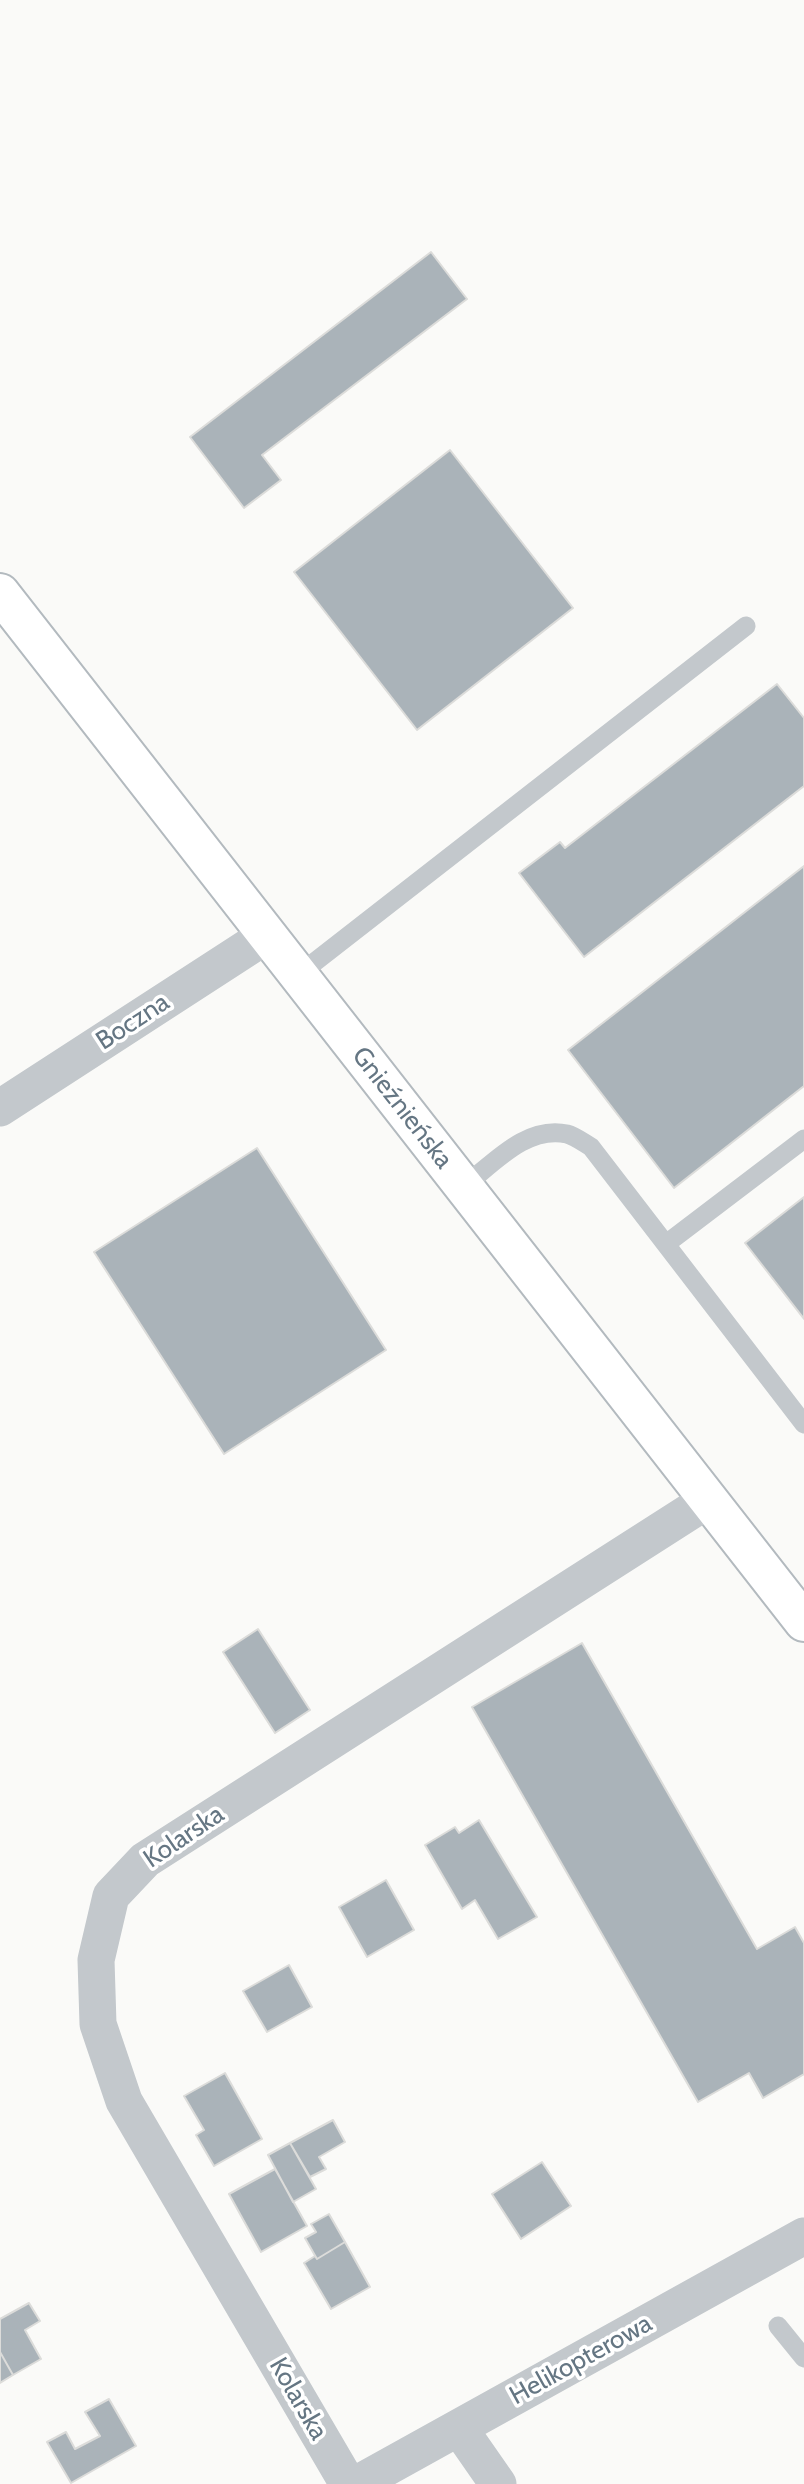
<!DOCTYPE html>
<html>
<head>
<meta charset="utf-8">
<style>
  body { margin:0 }
  canvas { display:block; background:#fafaf8 }
</style>
</head>
<body>
<canvas width="804" height="2484"></canvas>
<script>
const ctx = document.querySelector('canvas').getContext('2d');
ctx.lineJoin = 'round';
function fillPath(path, color) { ctx.fillStyle = color; ctx.fill(path, 'evenodd'); }
function stroke(path, color, width, dash) { ctx.strokeStyle = color; ctx.lineWidth = width; ctx.lineCap = dash ? 'butt' : 'round'; ctx.setLineDash(dash || []); ctx.stroke(path); }
function write(font, color, halo, rows, align = 'center') {
  ctx.font = font + ' Cabin,sans-serif'; ctx.lineWidth = 7; ctx.setLineDash([]); ctx.textBaseline = 'middle'; ctx.strokeStyle = halo; ctx.fillStyle = color; for (const [text, x, y, turn = 0] of rows) {
    ctx.save(); ctx.translate(x, y); ctx.rotate((+turn || 0) * Math.PI / 180); ctx.textAlign = isNaN(turn) ? turn : align; if (halo) ctx.strokeText(text, 0, 0); ctx.fillText(text, 0, 0); ctx.restore();
  }
}
const building = new Path2D(`
  M431,252L467,299L262,455L281,480L244,508L190,437Z
  M450,450L573,608L417,730L294,572Z
  M777,684L804,718V786L584,957L519,873L560,842L565,848Z
  M804,866V1086L674,1188L568,1050Z
  M257,1148L386,1350L224,1454L94,1252Z
  M804,1197V1319L745,1243Z
  M258,1629L310,1710L275,1733L223,1652Z
  M582,1643L757,1949L795,1927L804,1943V2074L763,2098L749,2073L698,2102L472,1707Z
  M479,1820L537,1917L498,1939L475,1900L462,1909L425,1845L455,1827L459,1833Z
  M386,1880L414,1930L367,1957L339,1907Z
  M289,1965L312,2007L267,2032L243,1991Z
  M225,2073L262,2139L214,2166L196,2135L204,2130L184,2096Z
  M333,2120L345,2142L319,2157L326,2169L310,2177L290,2143Z
  M290,2143L316,2189L293,2202L268,2155Z
  M542,2162L571,2206L521,2239L492,2194Z
  M275,2169L307,2226L261,2252L229,2194Z
  M329,2214L345,2242L317,2259L305,2238L316,2232L311,2224Z
  M345,2242L370,2287L331,2309L304,2263L315,2256L317,2259Z
  M29,2303L40,2321L25,2330L41,2359L13,2375L0,2352V2319Z
  M0,2352L13,2375L0,2383Z
  M109,2399L136,2446L71,2483L47,2442L66,2432L75,2449L100,2436L85,2412Z`);
fillPath(building, '#aab3b9');
stroke(building, '#dcdcda', 2);
const secondary = new Path2D(`
  M0,593L804,1622`);
stroke(secondary, '#b3babf', 42);
stroke(new Path2D(`
  M298,975L746,626
  M463,1187C493,1164 526,1125 567,1134C575,1136 584,1143 591,1147L804,1424
  M666,1244L804,1139
  M778,2326L804,2358`), '#c3c8cc', 19);
stroke(new Path2D(`
  M0,1108L267,935
  M459,2428L498,2484
  M348,2484L124,2101L98,2024L96,1960L111,1896L145,1860L708,1500
  M357,2484L804,2236`), '#c3c8cc', 37);
stroke(secondary, '#fff', 38);
write('26px', '#657683', '#fff', [
  ["Boczna",133,1022,-33],
  ["Gnieźnieńska",402,1108,52],
  ["Kolarska",184,1837,-34],
  ["Helikopterowa",581,2360,-29],
  ["Kolarska",298,2399,60]
]);
</script>
</body>
</html>
